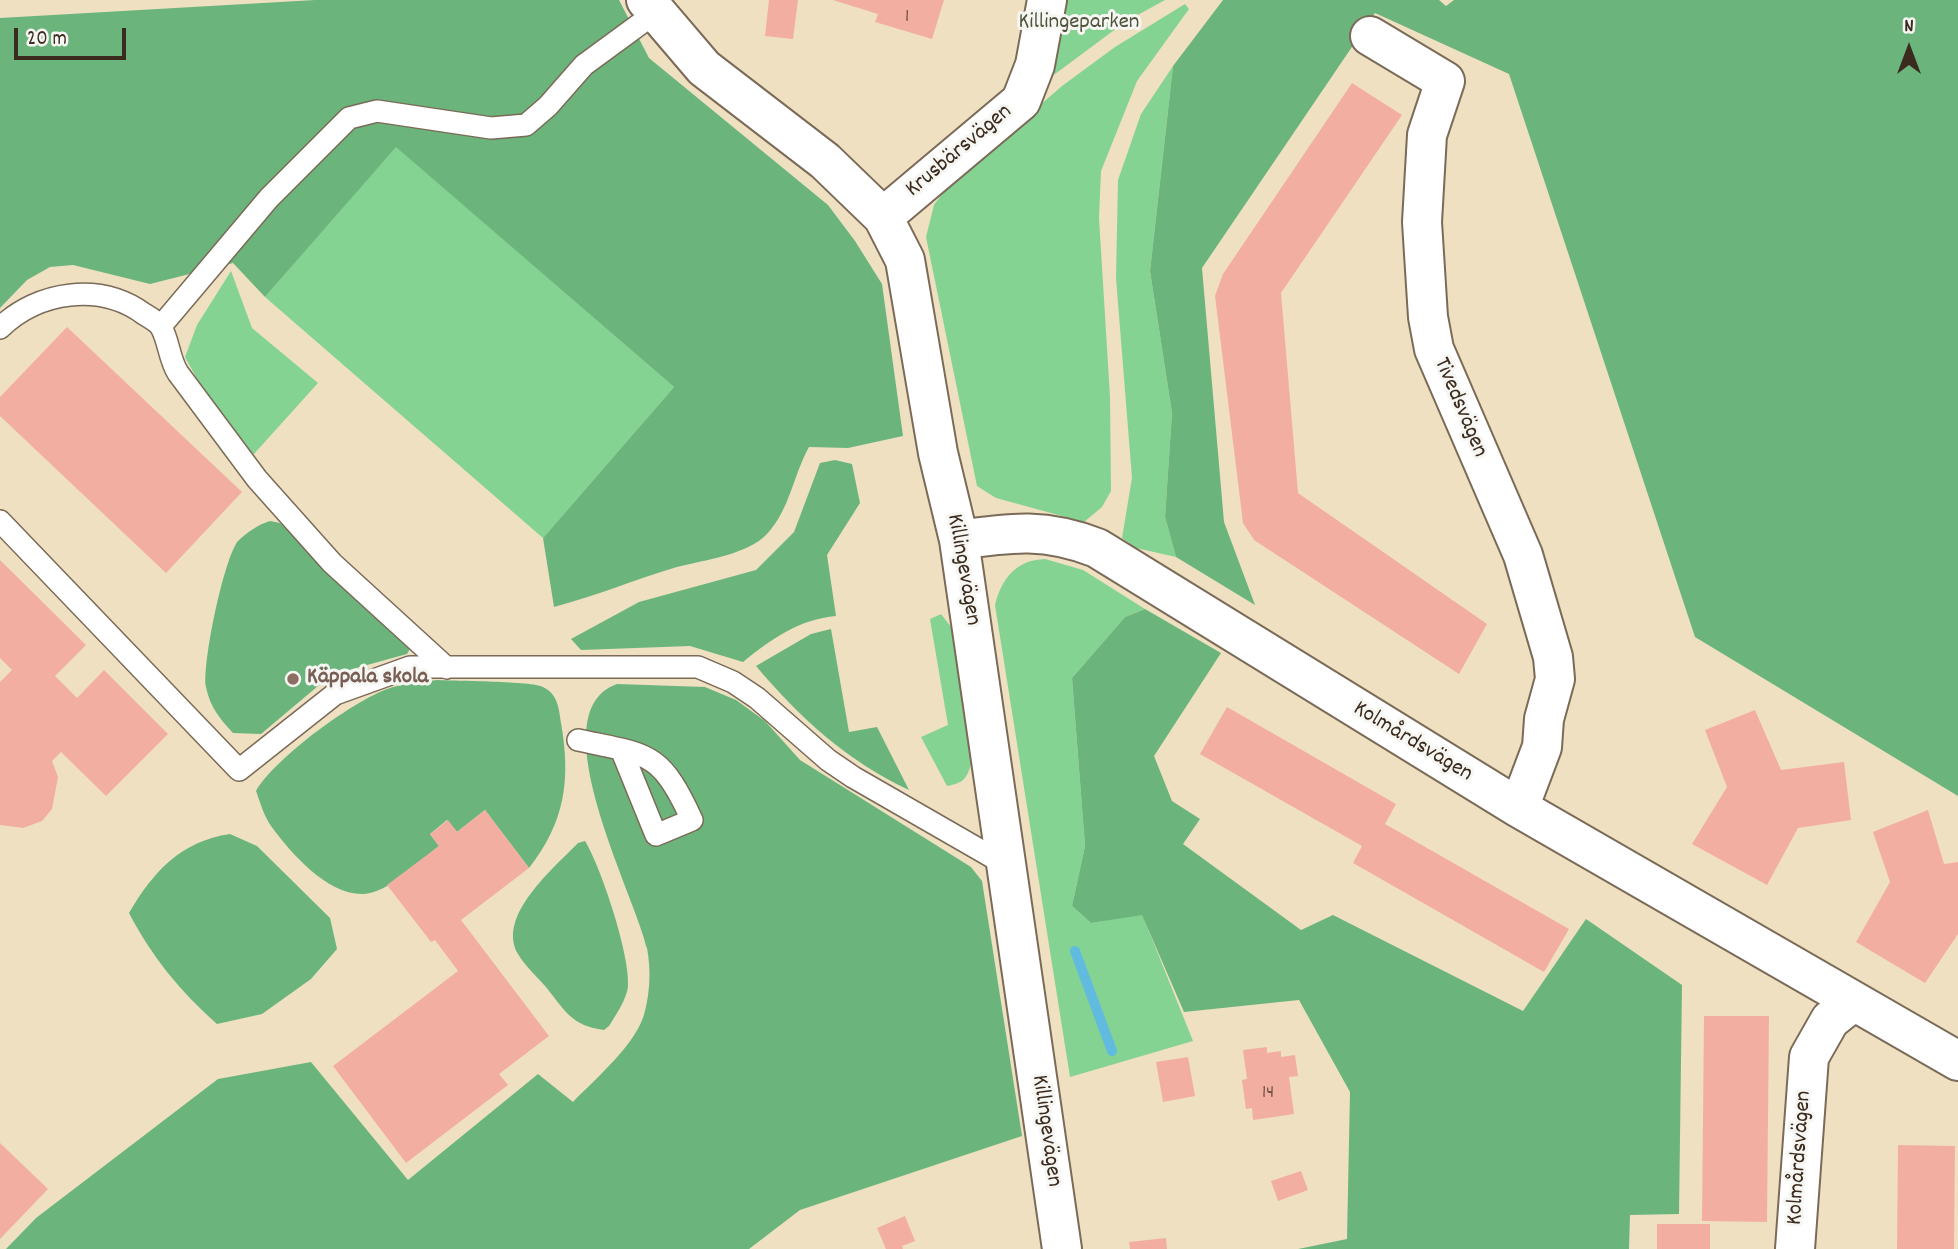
<!DOCTYPE html>
<html>
<head>
<meta charset="utf-8">
<style>
  body { margin:0 }
  #map { position:relative; width:1958px; height:1249px; overflow:hidden; background:#efe0c1; font-family:Dekko,sans-serif }
  canvas { display:block }
  .north { position:absolute; left:1874px; top:14px; width:70px; height:70px; -webkit-text-stroke:5px #f6f6f2; paint-order:stroke; rotate:0deg; font-size:19px; font-weight:700; line-height:28px; text-align:center; color:#3b2a1e }
  .north::after { content:''; display:block; margin:auto; width:24px; height:32px; background:#3b2a1e; clip-path:polygon(50% 0,100% 100%,50% 72%,0 100%) }
  .scale { position:absolute; left:14px; top:28px; width:112px; height:32px; box-sizing:border-box; border:4px solid #3b2a1e; border-top:0; padding-left:9px; font-size:21px; line-height:24px; white-space:nowrap; color:#3b2a1e; -webkit-text-stroke:5px #f6f6f2; paint-order:stroke }
</style>
</head>
<body>
<div id="map">
<canvas width="1958" height="1249"></canvas>
<div class="north">N</div>
<div class="scale">20 m</div>
</div>
<script>
const ctx = document.querySelector('canvas').getContext('2d');
ctx.lineJoin = 'round';
function fillPath(path, color) { ctx.fillStyle = color; ctx.fill(path, 'evenodd'); }
function stroke(path, color, width, dash) { ctx.strokeStyle = color; ctx.lineWidth = width; ctx.lineCap = dash ? 'butt' : 'round'; ctx.setLineDash(dash || []); ctx.stroke(path); }
function write(font, color, halo, rows, align = 'center') {
  ctx.font = font + ' Dekko,sans-serif'; ctx.lineWidth = 6; ctx.setLineDash([]); ctx.textBaseline = 'middle'; ctx.strokeStyle = halo; ctx.fillStyle = color; for (const [text, x, y, turn = 0] of rows) {
    ctx.save(); ctx.translate(x, y); ctx.rotate((+turn || 0) * Math.PI / 180); ctx.textAlign = isNaN(turn) ? turn : align; if (halo) ctx.strokeText(text, 0, 0); ctx.fillText(text, 0, 0); ctx.restore();
  }
}
fillPath(new Path2D(`
  M1058,0H1165L1125,22L1047,80Z
  M1185,4L1189,9L1137,81L1101,171L1099,218L1110,397L1111,491L1102,507L1084,522L996,498L977,486L926,237L934,205L950,183L1062,86L1115,47Z
  M1173,66L1150,271L1172,413L1165,517L1176,557L1136,548L1122,538L1132,478L1116,278L1118,180L1141,114Z
  M396,146L674,387L543,538L265,297Z
  M231,271L252,328L318,383L253,455L208,399L185,357L197,325Z
  M1045,559L1083,570L1145,609L1125,617L1072,678L1085,846L1072,906L1091,923L1142,914L1193,1041L1070,1077L995,605C1002,578 1016,560 1045,559Z
  M941,614L951,627L971,764C967,779 963,783 947,786L921,737L948,725L930,619Z`), '#84d393');
fillPath(new Path2D(`
  M315,0H619L649,58L828,205L855,241L882,284L903,436L848,448L809,447C793,476 790,509 767,534C747,555 704,560 677,567C636,579 596,596 554,607L543,538L674,387L396,147L265,297L233,263L150,284L73,265L50,267L27,280L0,308V18Z
  M1223,0H1439L1446,6L1454,0H1958V796L1695,637L1509,74L1375,13L1202,268L1224,522L1255,605L1176,557L1165,517L1172,413L1150,271L1173,66Z
  M835,460L852,464L860,503L827,555L836,616C800,619 771,639 743,662L690,646L581,650L571,639L639,602L756,570L794,532L820,463Z
  M270,521L280,523L411,647L407,654L349,670L318,686L261,734L233,733C220,719 210,707 206,687C202,664 224,558 238,541C246,533 259,524 270,521Z
  M1145,609L1221,653L1154,756L1172,801L1200,819L1183,844L1301,930L1333,915L1523,1011L1586,919L1682,985L1679,1214L1630,1215L1629,1249H1298L1347,1239L1350,1092L1299,1000L1184,1012L1142,915L1091,923L1072,906L1085,846L1072,678L1125,617Z
  M831,629L849,732L877,727L909,790C847,761 800,718 756,666L811,634Z
  M437,680C454,681 533,681 543,687C558,694 559,709 561,723C571,780 565,822 529,868L485,810L457,832L447,820L430,834L439,846C419,861 389,893 363,894C327,895 290,852 271,826C264,816 260,802 256,791C275,758 356,698 393,687C407,683 423,682 437,680Z
  M617,684L705,687L736,700L765,721L800,760L971,867L982,881L1022,1136L800,1210L749,1249H6L36,1218L218,1079L311,1062L408,1180L538,1074L573,1102C596,1078 638,1043 645,1011C650,991 651,969 647,948C636,896 537,712 617,684Z
  M230,834L257,846L330,918L337,949L311,979L262,1014L217,1024C180,991 152,957 129,913C153,872 181,841 230,834Z
  M585,841C601,867 631,957 628,987C626,1000 616,1015 609,1026L604,1030C572,1026 565,1011 546,987C537,977 525,966 518,954C496,916 554,868 578,843Z`), '#6bb57d');
stroke(new Path2D(`
  M1075,951L1112,1051`), '#61bbdf', 10);
fillPath(new Path2D(`
  M769,0H798L793,39L765,36Z
  M833,0H944L932,39L875,22L878,14Z
  M1352,83L1402,115L1281,293L1298,493L1487,624L1459,674L1254,540L1243,523L1215,296L1223,274Z
  M67,327L242,492L166,573L0,416V397Z
  M0,560L86,645L55,676L77,698L104,670L168,734L106,796L61,752L52,761L58,777L52,809L42,821L23,828L0,825V682L12,670L0,658Z
  M1227,707L1396,804L1385,824L1569,929L1544,972L1353,863L1362,846L1200,754Z
  M1755,710L1781,770L1844,762L1851,820L1798,828L1767,885L1692,844L1727,787L1705,730Z
  M485,810L529,868L461,920L549,1036L499,1074L508,1085L406,1163L333,1066L458,971L435,940L431,942L387,885L439,846L430,834L448,820L457,832Z
  M1928,810L1944,864L1958,862V934L1925,983L1856,942L1890,882L1873,832Z
  M1704,1016H1769L1767,1222L1702,1221Z
  M1267,1047V1053L1281,1051V1057L1295,1055L1298,1076L1289,1077L1294,1114L1253,1120L1252,1108L1246,1109L1242,1080L1247,1079L1243,1050Z
  M1188,1057L1195,1096L1163,1102L1156,1062Z
  M0,1143L48,1189L0,1239Z
  M1898,1145L1955,1146L1954,1249H1897Z
  M1301,1171L1308,1190L1278,1201L1271,1181Z
  M905,1216L915,1241L902,1246L903,1249H886L877,1228Z
  M1657,1224H1710V1249H1657Z
  M1166,1238L1167,1249H1130L1129,1242Z`), '#f3aea2');
const service = new Path2D(`
  M161,326L269,198L349,118L377,111L491,128L526,125L548,106L584,65L655,13
  M0,328C38,291 100,282 144,314C149,317 158,322 161,327C169,341 169,359 178,373L257,479L332,563L447,668
  M0,521L239,770L335,694L410,667H698L733,682L757,698L828,760L853,777L1006,865
  M578,740C648,755 660,750 692,820L656,835L621,749`);
const minor = new Path2D(`
  M646,0L704,68L825,161L883,217L905,260L938,453L959,540L1062,1249
  M1370,36L1445,81L1427,135L1422,222L1428,317L1434,349L1523,555L1553,657L1555,679L1544,719L1542,747L1519,808
  M883,217L1021,101L1035,65L1047,0
  M959,540C1012,532 1046,528 1097,548L1519,808L1958,1061
  M1795,1249L1809,1057L1830,1020L1854,1001`);
stroke(service, '#7a6a57', 24);
stroke(minor, '#7a6a57', 42);
stroke(service, '#fff', 21);
stroke(minor, '#fff', 38);
for (const [x, y, r, color] of [
  [293,679,7,"#8d6e63"]
]) { const dot = new Path2D(); dot.arc(x, y, r, 0, 2 * Math.PI); ctx.fillStyle = color; ctx.fill(dot); stroke(dot, '#f6f6f2', 2.5); }
write('19px', '#694b3f', null, [
  ["1",907,18],
  ["14",1268,1094]
]);
write('23px', '#4d543b', '#f6f6f2', [
  ["Killingeparken",1079,24]
]);
write('23px', '#3b2a1e', '#f6f6f2', [
  ["Krusbärsvägen",960,152,-40],
  ["Tivedsvägen",1459,408,67],
  ["Killingevägen",962,570,80],
  ["Kolmårdsvägen",1412,743,31],
  ["Killingevägen",1045,1131,82],
  ["Kolmårdsvägen",1801,1158,-86]
]);
write('bold 23px', '#785e54', '#f6f6f2', [
  ["Käppala skola",307,679]
], 'left');
</script>
</body>
</html>
